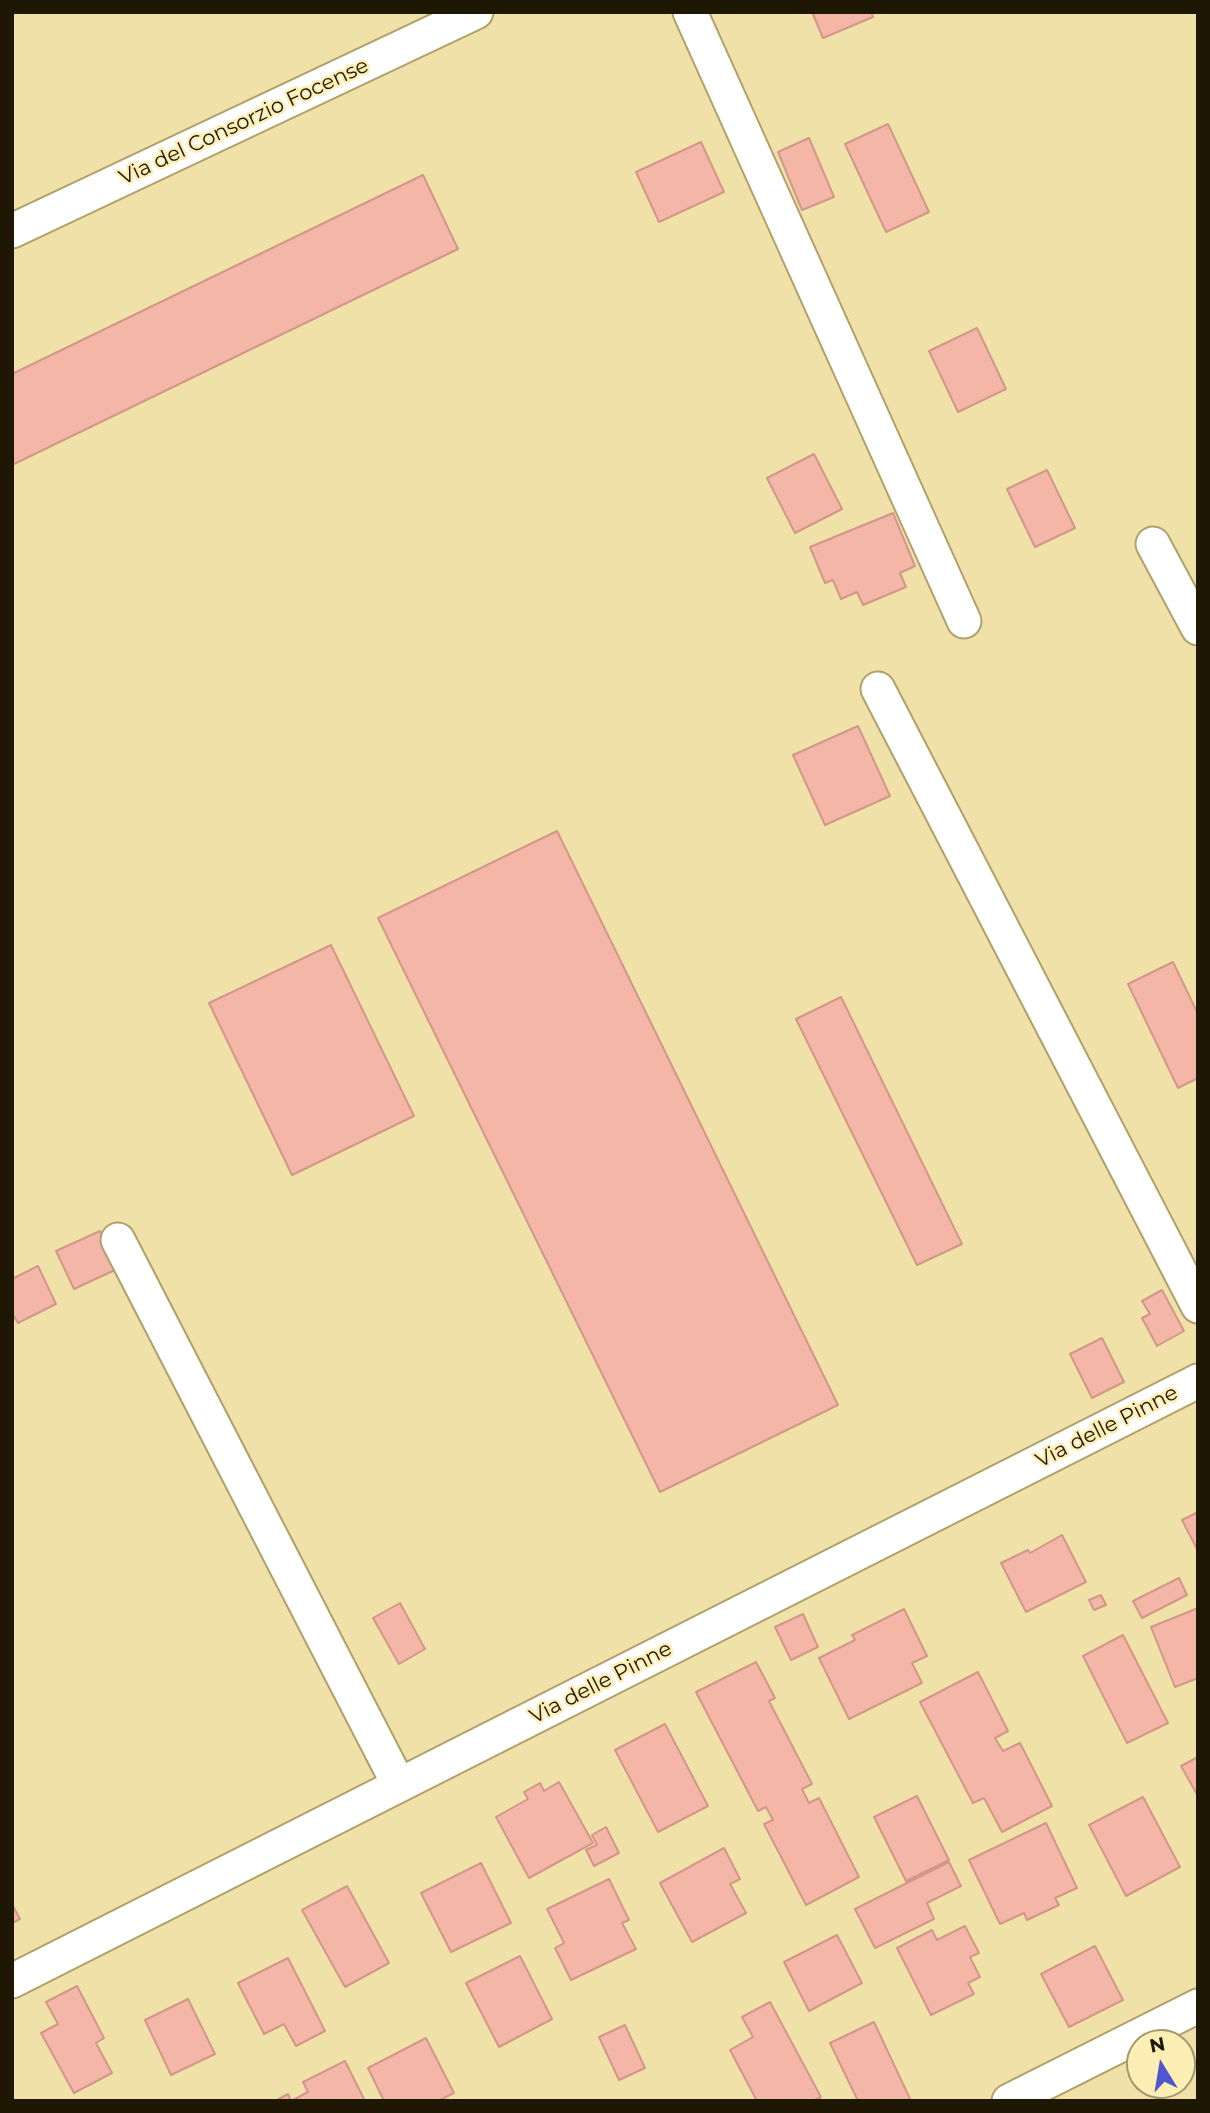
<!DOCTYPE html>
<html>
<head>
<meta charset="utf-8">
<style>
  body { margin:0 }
  #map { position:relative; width:1210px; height:2113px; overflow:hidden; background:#f0e1a8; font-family:Montserrat,sans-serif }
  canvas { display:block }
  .frame { position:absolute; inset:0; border:14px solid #1d1703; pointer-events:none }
  .north { position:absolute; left:1126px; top:2029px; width:70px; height:70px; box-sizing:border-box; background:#fdeeb5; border:2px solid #a3986e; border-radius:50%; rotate:349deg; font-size:19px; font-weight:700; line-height:28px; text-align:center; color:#1d1703 }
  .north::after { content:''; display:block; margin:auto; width:24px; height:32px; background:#5057ce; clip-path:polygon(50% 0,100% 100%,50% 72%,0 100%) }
</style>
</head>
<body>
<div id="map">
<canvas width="1210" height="2113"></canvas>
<div class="frame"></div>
<div class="north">N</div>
</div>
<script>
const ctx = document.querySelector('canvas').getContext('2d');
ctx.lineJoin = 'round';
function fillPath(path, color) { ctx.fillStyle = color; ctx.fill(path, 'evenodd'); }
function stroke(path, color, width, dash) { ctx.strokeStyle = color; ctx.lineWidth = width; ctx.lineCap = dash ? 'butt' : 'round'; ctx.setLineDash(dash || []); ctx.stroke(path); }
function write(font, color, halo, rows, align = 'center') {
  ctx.font = font + ' Montserrat,sans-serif'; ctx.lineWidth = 5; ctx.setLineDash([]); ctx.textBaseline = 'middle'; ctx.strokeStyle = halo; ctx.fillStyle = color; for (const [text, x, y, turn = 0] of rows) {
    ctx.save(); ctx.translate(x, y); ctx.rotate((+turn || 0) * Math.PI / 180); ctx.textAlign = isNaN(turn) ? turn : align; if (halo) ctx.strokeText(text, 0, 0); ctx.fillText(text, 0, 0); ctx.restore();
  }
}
const building = new Path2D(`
  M812,12H871L873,17L823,38Z
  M888,124L929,212L886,232L845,144Z
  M809,138L834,197L802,210L778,152Z
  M701,142L724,192L659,222L636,172Z
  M423,175L458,249L12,465V374Z
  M977,328L1006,389L958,412L929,351Z
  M814,454L842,509L795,533L767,478Z
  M1047,470L1075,528L1035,547L1007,489Z
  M893,513L915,566L900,573L906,587L863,605L857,592L841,599L833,580L825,583L810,547Z
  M858,726L890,796L825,825L793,755Z
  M557,831L838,1405L660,1492L378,918Z
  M331,945L414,1116L292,1175L209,1003Z
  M1173,962L1198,1014V1078L1178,1088L1128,984Z
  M841,997L962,1244L917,1265L796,1019Z
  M100,1231L117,1269L74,1289L56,1251Z
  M38,1266L56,1304L18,1323L12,1313V1279Z
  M1162,1290L1184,1331L1157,1346L1142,1318L1150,1314L1142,1301Z
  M1102,1338L1124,1382L1092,1398L1070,1354Z
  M1198,1512V1551L1182,1520Z
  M1062,1535L1086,1582L1026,1612L1001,1563L1028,1550L1030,1553Z
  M1179,1578L1187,1595L1142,1618L1133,1601Z
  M1101,1595L1106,1605L1094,1610L1089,1600Z
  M400,1603L425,1649L399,1664L373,1618Z
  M1198,1608V1678L1175,1687L1151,1627Z
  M904,1609L927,1656L912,1663L922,1683L849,1719L819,1658L855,1640L852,1635Z
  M803,1614L818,1647L791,1660L775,1627Z
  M1123,1635L1168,1723L1127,1743L1083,1656Z
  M756,1662L775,1698L769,1701L812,1784L802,1789L809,1803L819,1798L859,1877L806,1905L764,1824L773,1820L766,1807L758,1811L696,1692Z
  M978,1672L1008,1731L995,1738L1003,1751L1020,1743L1052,1806L1002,1832L984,1798L973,1803L920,1702Z
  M665,1724L708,1806L658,1832L615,1750Z
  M1198,1757V1796L1181,1766Z
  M559,1782L593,1843L529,1878L496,1817L528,1799L524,1792L540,1783L544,1791Z
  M917,1796L949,1860L906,1881L874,1817Z
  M1143,1797L1180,1867L1126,1896L1089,1825Z
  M1046,1823L1077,1888L1055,1898L1059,1905L1027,1920L1024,1913L1000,1924L969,1860Z
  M606,1827L619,1853L594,1866L586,1850L597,1845L592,1835Z
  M724,1848L740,1879L730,1884L746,1913L692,1942L660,1883Z
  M949,1862L961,1886L927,1903L934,1919L875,1948L855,1909Z
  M481,1863L511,1923L451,1952L421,1893Z
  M609,1879L629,1920L622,1923L636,1949L571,1980L555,1948L564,1943L547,1909Z
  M347,1886L389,1963L345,1987L302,1910Z
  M12,1904L20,1919L12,1923Z
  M965,1926L979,1953L970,1957L980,1977L968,1983L974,1994L931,2015L897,1948L932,1930L937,1940Z
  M837,1935L862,1983L809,2011L784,1962Z
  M1095,1946L1123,2000L1069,2027L1041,1974Z
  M520,1956L552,2019L499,2047L466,1983Z
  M288,1958L325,2031L296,2046L284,2024L264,2034L238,1983Z
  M77,1986L104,2038L96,2043L112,2073L74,2093L41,2033L58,2024L46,2002Z
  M188,1999L215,2054L171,2075L145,2020Z
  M770,2002L821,2097L813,2101H757L730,2050L753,2037L742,2017Z
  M874,2022L911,2101H858L830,2043Z
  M625,2025L645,2068L619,2080L599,2037Z
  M426,2038L454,2093L438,2101H384L368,2068Z
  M345,2061L365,2101H275L288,2094L291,2101L308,2092L303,2082Z`);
fillPath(building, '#f4b7a7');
stroke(building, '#d29788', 2);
const minor = new Path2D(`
  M690,12L964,621
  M12,231L476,12
  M1153,544L1198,628
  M878,689L1198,1306
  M118,1240L399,1785
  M12,1981L1198,1381
  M1009,2101L1198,2006`);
stroke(minor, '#afa16a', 37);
stroke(minor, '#fff', 33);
write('21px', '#1d1703', '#fdeeb5', [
  ["Via del Consorzio Focense",244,122,-25],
  ["Via delle Pinne",1107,1427,-27],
  ["Via delle Pinne",601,1683,-27]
]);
</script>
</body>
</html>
